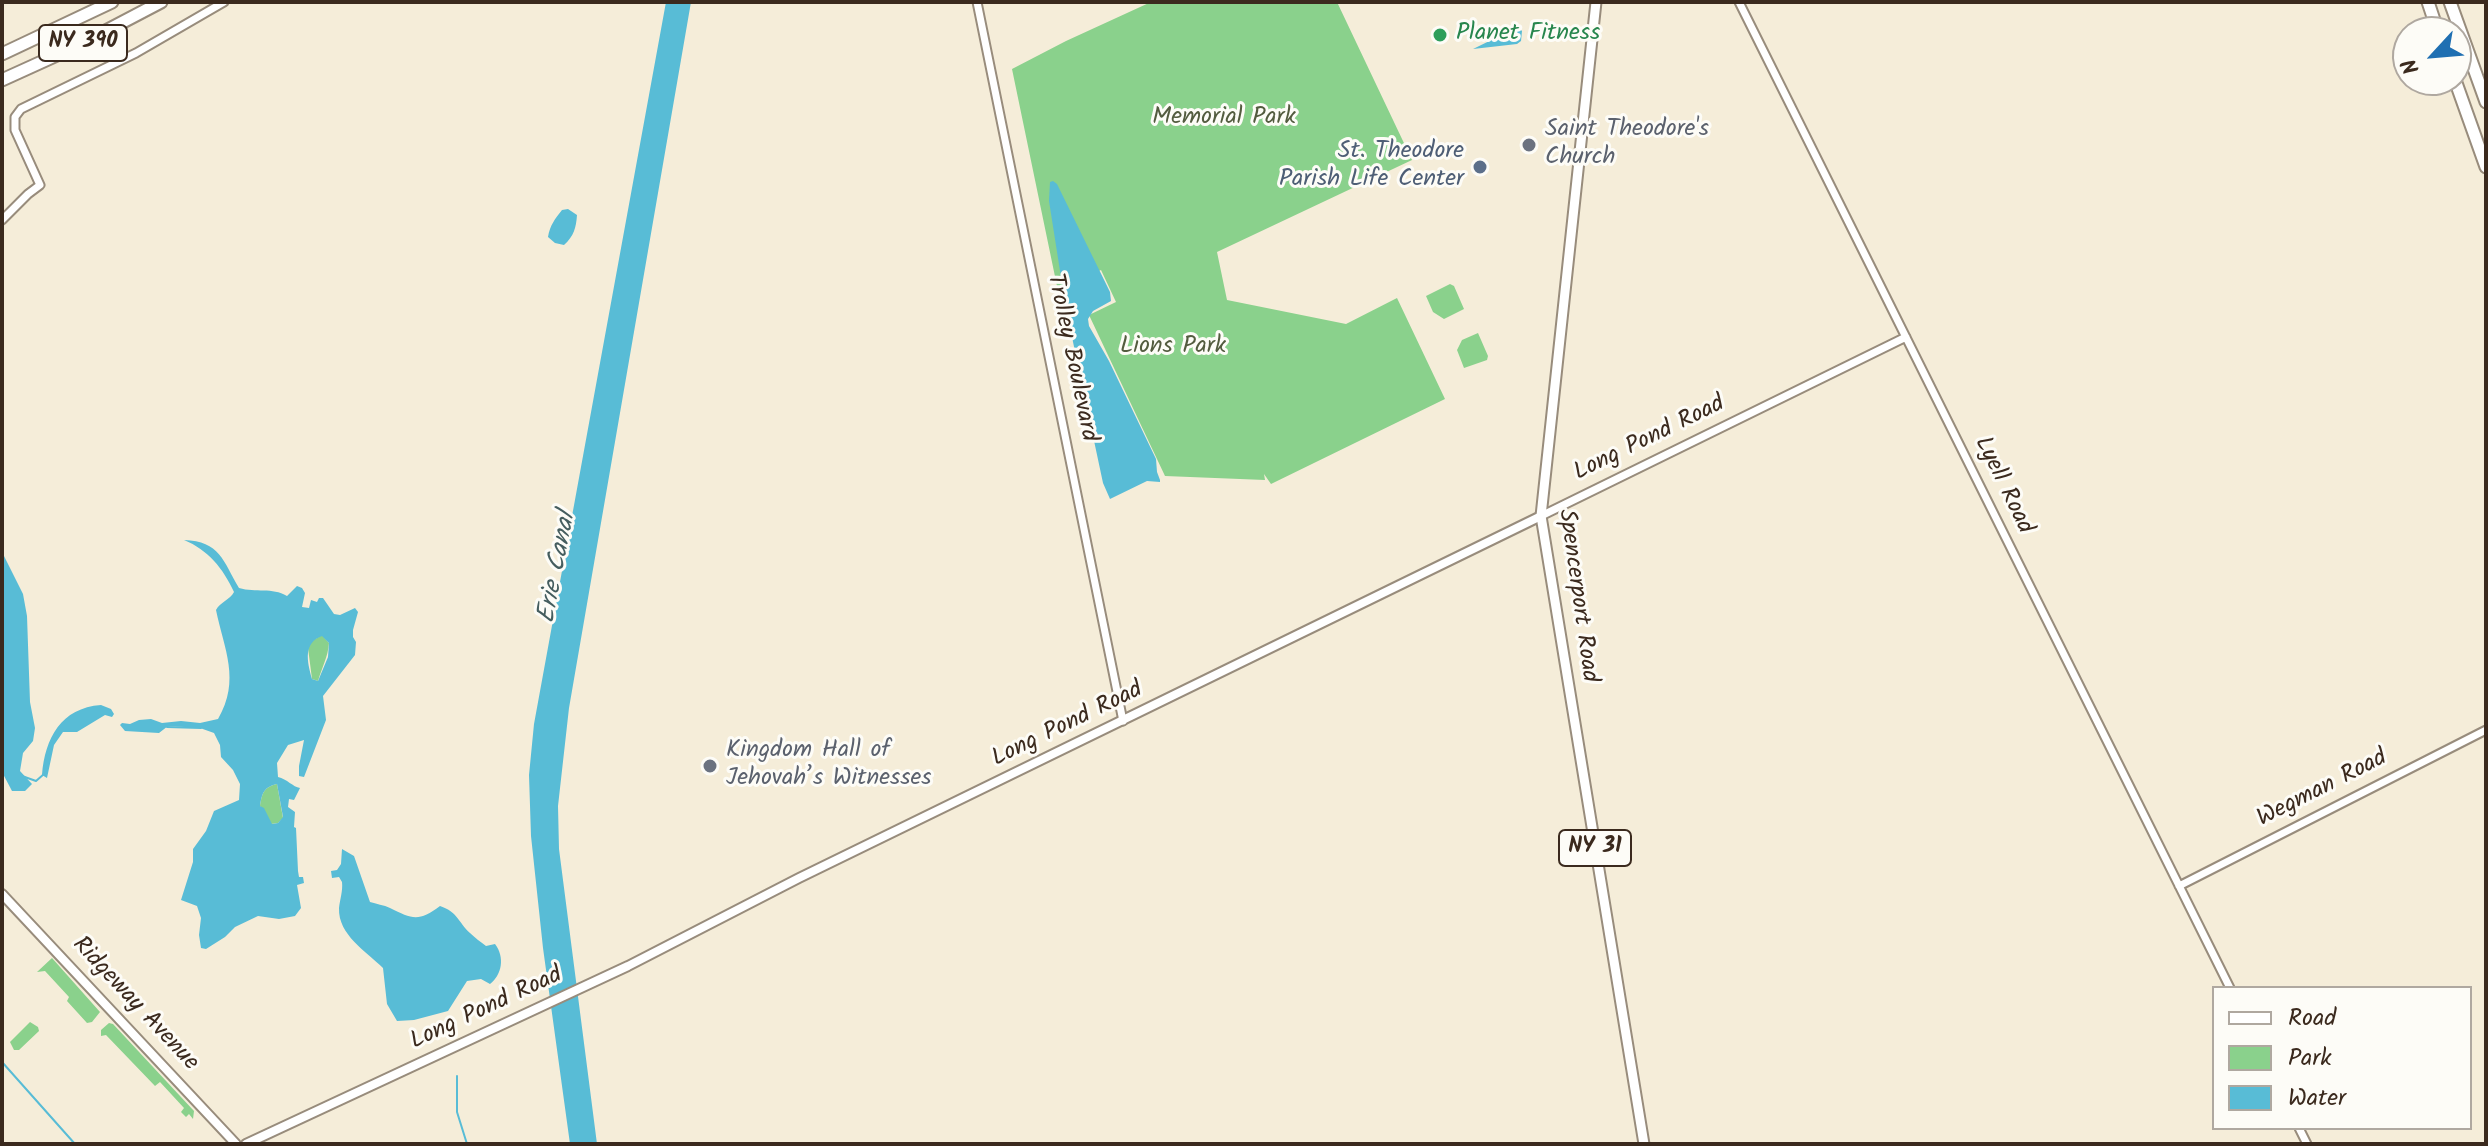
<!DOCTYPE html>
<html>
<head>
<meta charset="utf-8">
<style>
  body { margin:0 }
  #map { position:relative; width:2488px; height:1146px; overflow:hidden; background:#f5edd9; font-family:Kalam,sans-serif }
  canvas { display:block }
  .frame { position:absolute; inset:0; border:4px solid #3b2a1e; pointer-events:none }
  .legend { position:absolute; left:2212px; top:986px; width:260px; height:144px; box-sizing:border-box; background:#fdfcf7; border:2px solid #afa8a0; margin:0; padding:10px 14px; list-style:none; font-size:24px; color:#3b2a1e }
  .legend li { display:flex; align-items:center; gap:16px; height:40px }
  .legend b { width:40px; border:2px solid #afa8a0 }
  .north { position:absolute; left:2392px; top:16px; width:80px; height:80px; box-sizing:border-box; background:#fdfcf7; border:2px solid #afa8a0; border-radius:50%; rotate:244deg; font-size:22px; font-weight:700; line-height:32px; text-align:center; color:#3b2a1e }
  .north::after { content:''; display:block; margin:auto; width:28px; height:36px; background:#1f6fb2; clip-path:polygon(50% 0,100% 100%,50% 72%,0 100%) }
</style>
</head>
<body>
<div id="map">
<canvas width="2488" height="1146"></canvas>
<div class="frame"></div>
<ul class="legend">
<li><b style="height:10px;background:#fff"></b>Road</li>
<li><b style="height:22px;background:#8ad18c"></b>Park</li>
<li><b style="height:22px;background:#58bcd6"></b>Water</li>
</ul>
<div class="north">N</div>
</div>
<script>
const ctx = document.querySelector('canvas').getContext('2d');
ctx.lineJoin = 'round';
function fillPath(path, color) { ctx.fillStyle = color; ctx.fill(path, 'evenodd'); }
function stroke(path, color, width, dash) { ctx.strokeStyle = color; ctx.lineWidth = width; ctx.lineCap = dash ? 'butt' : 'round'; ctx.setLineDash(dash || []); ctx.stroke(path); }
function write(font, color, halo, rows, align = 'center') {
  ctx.font = font + ' Kalam,sans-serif'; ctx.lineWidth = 6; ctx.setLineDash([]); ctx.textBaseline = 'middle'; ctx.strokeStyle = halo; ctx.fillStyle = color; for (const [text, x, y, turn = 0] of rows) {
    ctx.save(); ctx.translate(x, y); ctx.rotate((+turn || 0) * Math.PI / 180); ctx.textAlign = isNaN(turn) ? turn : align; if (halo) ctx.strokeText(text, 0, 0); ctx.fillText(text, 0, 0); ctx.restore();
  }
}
fillPath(new Path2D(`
  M1151,2H1337L1412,160L1217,252L1227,300L1346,324L1397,298L1445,399L1271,484L1264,474L1265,480L1165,476L1089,315L1116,302L1101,270L1058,291L1012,69L1066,41Z
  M1450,284L1454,286L1464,309L1444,319L1433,312L1426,296Z
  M1478,333L1488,356L1487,360L1464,368L1457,350L1462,340Z
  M322,635L329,643C328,657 322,667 318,681L312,679L308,648L310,642Z
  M277,784L283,818L278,823L271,824L260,806C262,793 264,787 277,784Z
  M52,958L100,1012L92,1022L87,1023L67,1001L69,997L45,971L37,972Z
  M30,1022L38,1027L39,1031L19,1050H14L10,1042Z
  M109,1023L113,1024L194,1111L193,1119L189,1114L186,1117L181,1112L184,1108L160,1082L155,1086L106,1035L101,1036V1030Z`), '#8ad18c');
fillPath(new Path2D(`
  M666,2H691L569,708L558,806L559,849L597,1144H570L543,948L531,836L529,775L534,724Z
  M1518,27L1522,31L1521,41L1517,44L1473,49Z
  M1053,181L1057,184L1110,292L1111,301L1093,311L1088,319L1089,326L1109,361L1156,459L1157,472L1160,480V482L1147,481L1110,499L1103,483L1066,309L1049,201L1050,182Z
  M568,209L577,215C576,228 574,236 564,245L555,243L548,237C550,225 555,219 562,210Z
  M184,540C220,541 223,561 239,588C256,593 272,587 287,596L297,586L302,588L305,593L302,607L309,608L311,600L317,602L319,598H323L334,614L340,615L355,608L358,612L353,630V637L356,642L355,655L323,696L326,720L304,777L299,776V766L304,740L288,745L277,763L278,777C287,779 293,787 300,788L294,800L289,799L288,807L295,812L294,827L296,828L298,871L299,877H303L304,883L297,885L301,908L295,916L279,919L258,916L235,927L225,937L206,949L201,948L199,935L201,918L197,906L181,900L193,862V849L206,831L214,811L239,800L240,784L233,770L221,757L220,745L214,733L200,728L168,726L159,733L125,731L120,725L122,723L130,724L139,720L151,719L162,723L181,721L200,723L218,719C241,680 224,649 216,610C220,602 230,600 234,592C223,568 208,550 184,540ZM322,636L329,643L328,657L318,681L312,679C307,661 303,643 322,636ZM277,784L283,817L278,823L272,824L264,808L260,806C262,793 264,787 277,784Z
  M2,552L23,594L27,616L30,702L35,728L33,741L23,753L20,771L32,784L25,791H12L2,772Z
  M101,705L111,709L114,714L112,717L105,715L77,732H63L54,745L47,778L42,775C45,738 61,708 101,705Z
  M342,849L354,856L370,902C376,904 384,905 390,908C412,919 419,922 440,906C458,912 458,922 470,933C475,938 481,942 486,946L495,944C505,957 502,975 490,984L481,979L467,981L448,1011L414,1020L397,1021L387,1004L383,968C366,951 338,935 339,908C340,899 343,891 342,882L339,877L332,878L331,871L337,870L341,864Z`), '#58bcd6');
stroke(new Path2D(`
  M167,727L201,728
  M22,776L36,781L44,774
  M2,1062L75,1144
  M457,1076V1112L467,1144`), '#58bcd6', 2);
const tertiary = new Path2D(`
  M977,2L1123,721
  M1739,2L2230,988
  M2,220L28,194L40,185L15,130V117L21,109L136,53L224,2
  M1541,516L1906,337
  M2179,886L2486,730
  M2299,1128L2307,1144`);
const secondary = new Path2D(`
  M2,894L236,1144
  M246,1144L628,966L799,878L1541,516`);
const primary = new Path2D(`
  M1596,2L1541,516L1644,1144`);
const motorway = new Path2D(`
  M2428,2L2438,32
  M2450,2L2486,102
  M2,54L112,2
  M2,80L79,45L161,2
  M2455,80L2486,167`);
stroke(tertiary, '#988c7c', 11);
stroke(secondary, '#988c7c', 12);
stroke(primary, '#988c7c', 13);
stroke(motorway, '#988c7c', 15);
stroke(tertiary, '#fff', 7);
stroke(secondary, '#fff', 8);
stroke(primary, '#fff', 9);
stroke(motorway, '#fff', 11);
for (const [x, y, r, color] of [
  [1440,35,8,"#2e9e5b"],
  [1529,145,8,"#6b7280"],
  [1480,167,8,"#5c6f8a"],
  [710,766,8,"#6b7280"]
]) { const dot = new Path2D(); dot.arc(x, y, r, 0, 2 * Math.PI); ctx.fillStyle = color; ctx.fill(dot); stroke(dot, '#fdfcf7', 3); }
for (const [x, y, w] of [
  [83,43,88],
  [1595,848,72]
]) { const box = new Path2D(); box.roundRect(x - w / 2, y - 18, w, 36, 6); ctx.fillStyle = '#fdfcf7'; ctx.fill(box); stroke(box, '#3b2a1e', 2); }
write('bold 22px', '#3b2a1e', null, [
  ["NY 390",83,43],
  ["NY 31",1595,848]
]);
write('24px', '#27864d', '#fdfcf7', [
  ["Planet Fitness",1456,35]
], 'left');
write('24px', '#535c3f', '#fdfcf7', [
  ["Memorial Park",1224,119],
  ["Lions Park",1173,348]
]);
write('24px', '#5b616d', '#fdfcf7', [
  ["Saint Theodore's",1545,131],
  ["Church",1545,159],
  ["Kingdom Hall of",726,752],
  ["Jehovah’s Witnesses",726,780]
], 'left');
write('24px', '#4e5e75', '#fdfcf7', [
  ["St. Theodore",1464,153],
  ["Parish Life Center",1464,181]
], 'right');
write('24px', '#3b2a1e', '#fdfcf7', [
  ["Trolley Boulevard",1070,358,78],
  ["Long Pond Road",1650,440,-26],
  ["Lyell Road",2002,486,64],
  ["Spencerport Road",1576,596,82],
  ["Long Pond Road",1068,726,-26],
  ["Wegman Road",2323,790,-27],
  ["Ridgeway Avenue",134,1005,47],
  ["Long Pond Road",487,1010,-25]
]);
write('italic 26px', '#455d5e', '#fdfcf7', [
  ["Erie Canal",559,568,-79]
]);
</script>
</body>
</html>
